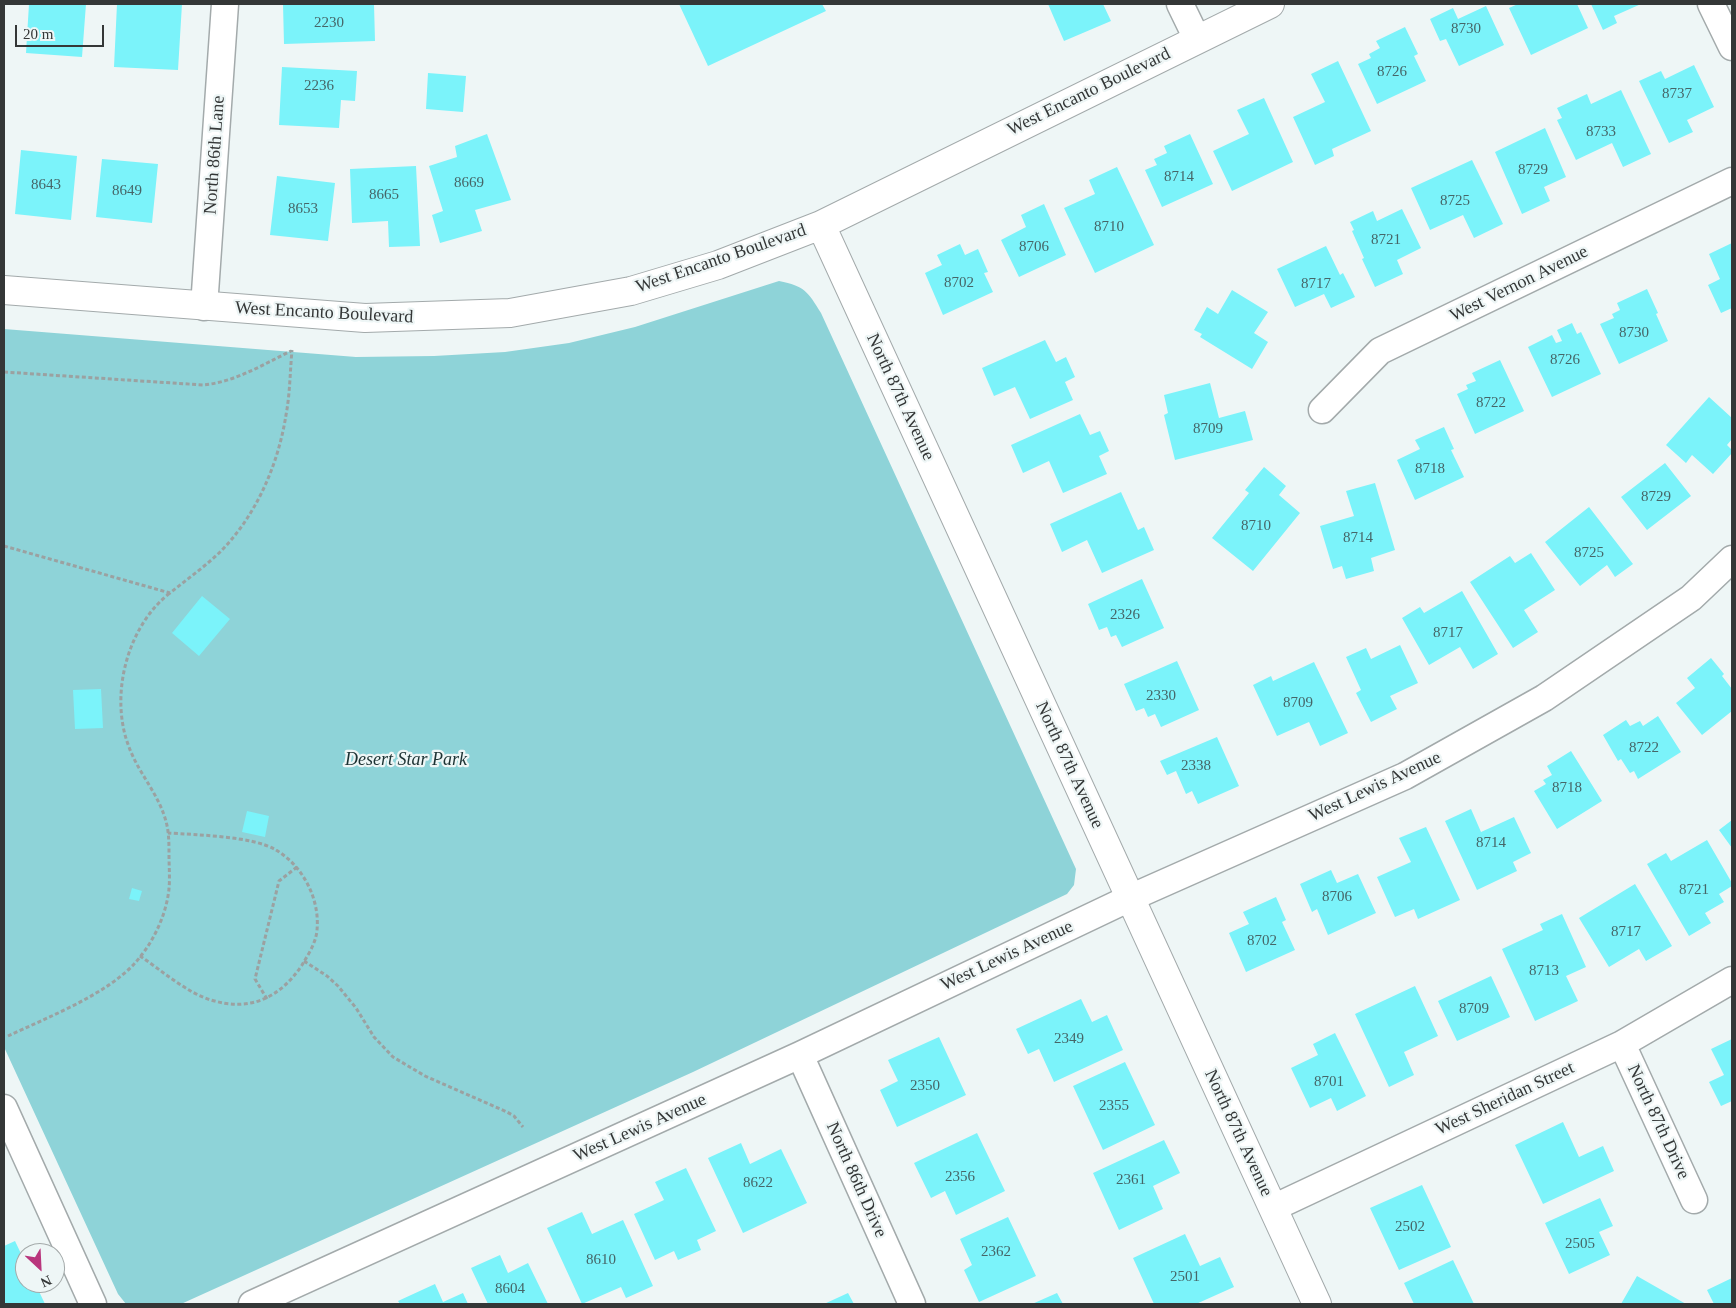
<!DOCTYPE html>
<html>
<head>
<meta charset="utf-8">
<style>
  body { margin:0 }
  #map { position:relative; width:1736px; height:1308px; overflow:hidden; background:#eef6f6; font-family:Georgia,serif }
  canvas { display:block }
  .frame { position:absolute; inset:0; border:5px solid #343737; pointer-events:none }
  .north { position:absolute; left:15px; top:1243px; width:50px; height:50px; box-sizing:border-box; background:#eef6f6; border:1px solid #a4aaaa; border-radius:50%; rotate:155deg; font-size:14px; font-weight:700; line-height:20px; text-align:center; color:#343737 }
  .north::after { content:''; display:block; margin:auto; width:18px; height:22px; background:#b9367d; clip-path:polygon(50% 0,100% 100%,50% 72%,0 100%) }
  .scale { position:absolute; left:15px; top:25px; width:89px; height:22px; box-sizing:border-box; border:2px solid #343737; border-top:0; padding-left:6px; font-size:15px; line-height:18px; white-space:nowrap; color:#343737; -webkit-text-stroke:4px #eef6f6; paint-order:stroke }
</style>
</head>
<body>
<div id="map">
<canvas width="1736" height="1308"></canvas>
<div class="frame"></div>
<div class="north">N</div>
<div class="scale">20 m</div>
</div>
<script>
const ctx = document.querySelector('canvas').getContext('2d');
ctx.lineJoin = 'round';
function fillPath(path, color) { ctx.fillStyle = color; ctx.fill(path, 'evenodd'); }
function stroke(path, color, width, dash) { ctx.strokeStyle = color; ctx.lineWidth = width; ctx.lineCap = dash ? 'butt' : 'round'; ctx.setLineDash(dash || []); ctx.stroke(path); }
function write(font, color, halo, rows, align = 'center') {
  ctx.font = font + ' Georgia,serif'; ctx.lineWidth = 4.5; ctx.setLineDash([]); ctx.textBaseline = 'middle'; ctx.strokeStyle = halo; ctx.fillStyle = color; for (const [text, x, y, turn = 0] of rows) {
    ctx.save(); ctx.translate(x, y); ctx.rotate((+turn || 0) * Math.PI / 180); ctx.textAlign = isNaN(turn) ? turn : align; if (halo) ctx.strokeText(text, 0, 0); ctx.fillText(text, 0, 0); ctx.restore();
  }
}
fillPath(new Path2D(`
  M779,281C805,286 808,292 821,313L1076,869L1074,885L1067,894L693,1072L181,1304H126L118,1294L4,1047V329L356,357L434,356L505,352L569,343L635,327Z`), '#8ed3d8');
fillPath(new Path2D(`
  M29,4H86L82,57L26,53Z
  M117,4H182L178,70L114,67Z
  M283,4H374L375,41L284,44Z
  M679,4H822L826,11L708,66Z
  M1048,4H1103L1111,21L1064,41Z
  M1518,4H1577L1588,28L1531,55L1509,8Z
  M1591,4H1641L1614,16L1617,23L1603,30Z
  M1486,6L1504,45L1459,66L1446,39L1440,41L1430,19L1453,8L1458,19Z
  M1405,27L1418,54L1414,56L1426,81L1377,104L1358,64L1371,58L1369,54L1380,48L1376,41Z
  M1338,61L1371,131L1332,149L1334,156L1315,165L1293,117L1325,102L1311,74Z
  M1694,65L1714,107L1687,120L1693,132L1669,143L1639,81L1661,71L1665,79Z
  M282,67L357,71L355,101L341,100L339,128L279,125Z
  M428,73L466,76L463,112L426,109Z
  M1621,90L1651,154L1623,167L1612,143L1576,160L1557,120L1562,118L1557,108L1587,94L1591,104Z
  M1264,98L1293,162L1232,191L1213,151L1249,134L1237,110Z
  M1545,128L1566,177L1544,187L1550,201L1522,214L1495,152Z
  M487,134L511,200L475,210L482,231L440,243L432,215L443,211L429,166L457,157L455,146Z
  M1190,134L1213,184L1162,207L1145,170L1157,165L1154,159L1167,153L1164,146Z
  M21,150L77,156L71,220L15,214Z
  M102,159L158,164L152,223L96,217Z
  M1472,160L1503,224L1474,238L1463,215L1430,230L1411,188Z
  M416,166L420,246L389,247L388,221L352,223L350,169Z
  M1117,167L1154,245L1095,273L1064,208L1095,194L1089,180Z
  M277,176L335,183L328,241L270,235Z
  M1044,204L1066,255L1019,277L1001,240L1026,227L1021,215Z
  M1402,209L1421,248L1397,260L1403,274L1375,287L1362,259L1364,258L1352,231L1354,230L1350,222L1373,211L1377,221Z
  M1732,243V308L1721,313L1708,285L1720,279L1709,254Z
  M960,244L965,255L978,249L988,272L984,273L993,292L943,315L925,273L942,265L937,255Z
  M1326,246L1340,275L1343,273L1355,297L1331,308L1324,294L1295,307L1277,269Z
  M1647,289L1658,313L1656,314L1668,341L1619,364L1600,324L1614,318L1612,314L1620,310L1617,303Z
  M1232,290L1268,312L1254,333L1268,342L1252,369L1200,337L1202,334L1194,330L1207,307L1218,314Z
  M1572,323L1577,334L1581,332L1601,374L1552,397L1528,347L1552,335L1556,343L1562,341L1557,330Z
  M1045,340L1056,362L1066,357L1075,377L1065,382L1073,400L1030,419L1015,387L994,396L982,368Z
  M1500,360L1524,411L1475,434L1457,394L1468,389L1466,385L1476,381L1472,373Z
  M1210,383L1219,418L1245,411L1253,440L1175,460L1164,415L1168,413L1164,395Z
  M1709,397L1732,418V439L1727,445L1732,450V453L1713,474L1692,455L1686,463L1666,445Z
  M1080,414L1090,435L1100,431L1109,451L1099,456L1107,474L1063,493L1049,461L1023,473L1011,445Z
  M1444,427L1454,449L1451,450L1464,477L1415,500L1397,460L1420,449L1415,440Z
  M1665,463L1691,496L1647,530L1621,497Z
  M1264,467L1286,486L1279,495L1300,513L1253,571L1212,538L1249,493L1245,490Z
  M1375,483L1395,550L1371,558L1374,571L1346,579L1342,566L1333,569L1320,526L1354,516L1346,491Z
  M1121,492L1138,530L1144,527L1154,550L1102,573L1087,540L1062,552L1050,524Z
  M1589,507L1633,564L1615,577L1607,565L1580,586L1545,542Z
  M1531,553L1555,590L1524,610L1538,632L1513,648L1470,582L1510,556L1515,563Z
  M1142,579L1164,628L1122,647L1116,635L1111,637L1107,627L1099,630L1088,604Z
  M1462,591L1498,654L1473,669L1460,647L1429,665L1402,618L1420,607L1424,613Z
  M202,596L230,619L199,656L172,633Z
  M1400,645L1418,683L1390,696L1397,709L1371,722L1356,693L1361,690L1346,657L1366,648L1371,659Z
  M1711,658L1724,674L1722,676L1732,689V711L1702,735L1676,703L1695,688L1687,678Z
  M1177,661L1199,710L1161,727L1155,714L1148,717L1144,708L1136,711L1124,684Z
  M1314,662L1348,733L1320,746L1309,722L1277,736L1253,685L1271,676L1273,681Z
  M101,689L103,728L75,729L73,690Z
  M1658,716L1681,752L1638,779L1634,771L1630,773L1621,759L1618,761L1603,735L1626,720L1630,726L1640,721L1643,726Z
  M1217,737L1239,786L1198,804L1192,791L1186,794L1176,771L1167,775L1160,761Z
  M1571,751L1602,801L1557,829L1534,791L1546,784L1543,780L1552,775L1547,766Z
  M1471,809L1481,832L1514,817L1531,853L1513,862L1517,871L1477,890L1445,821Z
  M247,811L269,816L265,837L242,832Z
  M1732,820V848L1719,830Z
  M1426,827L1460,900L1418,919L1414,909L1395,917L1377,877L1411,862L1399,838Z
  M1707,840L1732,883V886L1719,894L1724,902L1705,913L1711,923L1689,936L1647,864L1666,853L1671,861Z
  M1331,870L1337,883L1358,874L1376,913L1328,935L1317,909L1312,912L1300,884Z
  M1635,884L1672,946L1646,961L1639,949L1609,967L1579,918Z
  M132,888L142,891L139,901L129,899Z
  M1276,897L1286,920L1282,922L1295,950L1246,972L1229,933L1249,924L1243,912Z
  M1562,914L1586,967L1566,976L1578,1001L1535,1021L1502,949L1543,930L1540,924Z
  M1491,976L1510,1017L1457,1041L1438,1001Z
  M1415,986L1438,1036L1404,1052L1414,1075L1389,1087L1355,1014Z
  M1081,999L1092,1022L1107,1015L1123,1050L1054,1082L1039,1049L1028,1054L1016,1029Z
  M1335,1033L1366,1096L1337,1111L1331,1098L1310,1108L1291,1068L1318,1055L1313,1044Z
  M939,1037L966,1095L897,1127L880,1090L898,1081L888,1060Z
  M1732,1039V1101L1721,1106L1709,1082L1724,1075L1711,1049Z
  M1125,1062L1155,1125L1103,1150L1073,1086Z
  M1563,1122L1579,1157L1603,1146L1614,1171L1543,1204L1515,1145Z
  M977,1133L1005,1191L956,1215L945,1191L931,1198L914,1163Z
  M1164,1140L1180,1173L1153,1186L1163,1209L1119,1230L1093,1173Z
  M741,1143L750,1164L781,1149L807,1203L743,1233L708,1158Z
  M686,1168L716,1231L697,1240L701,1250L678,1260L674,1251L655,1260L634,1214L664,1200L655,1182Z
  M1422,1185L1451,1247L1399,1270L1370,1208Z
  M1600,1198L1613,1226L1599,1232L1610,1255L1569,1274L1545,1223Z
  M582,1212L592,1234L623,1220L653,1286L626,1298L621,1287L582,1304L547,1228Z
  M1008,1217L1036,1276L979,1302L964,1270L972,1265L960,1239Z
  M1185,1234L1200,1266L1220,1257L1234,1287L1196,1304H1154L1133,1258Z
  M15,1241L25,1262V1283H35L45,1304H4V1246Z
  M500,1255L508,1273L528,1263L548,1304H488L471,1268Z
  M1453,1260L1474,1304H1414L1404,1283Z
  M1637,1276L1686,1304H1621Z
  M1732,1278V1304H1714L1707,1290Z
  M435,1284L443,1302L463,1293L468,1304H400L398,1301Z
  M848,1293L854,1304H824Z
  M1057,1293L1063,1304H1032Z`), '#7bf3fa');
const minor = new Path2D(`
  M1180,4L1197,39
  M1711,4L1732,47
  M204,307L225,4
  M1322,410L1380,351L1732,181
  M1622,1044L1694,1200
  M800,1055L912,1304
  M4,1108L93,1304
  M1273,1208L1622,1044L1732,980
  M252,1304L800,1055L1130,898L1405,776L1544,698L1691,598L1732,559`);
const tertiary = new Path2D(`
  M821,225L1317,1304
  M4,290L365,318L510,313L631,291L718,265L821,225L1270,4`);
stroke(minor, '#a3aaab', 29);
stroke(tertiary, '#a3aaab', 30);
stroke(new Path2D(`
  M4,372L203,385C235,382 262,365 291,351
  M4,546L170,593C186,580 203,568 218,554C255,518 278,466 286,415C290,394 290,372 292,350
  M140,956C161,970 187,993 211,1000C250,1012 280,998 302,965C308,955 316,943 317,930C320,899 303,866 276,850C253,836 197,835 168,833
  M304,961L327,976L338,986L356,1008L374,1037L393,1057L425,1076L507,1112L514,1116L523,1127
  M267,999L255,979L279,881L297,867
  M8,1036C46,1018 106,995 135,963C153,943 166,916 169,889C170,878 169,866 169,855C169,842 169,830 165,818C157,792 138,772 129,747C109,696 127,626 170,593`), '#9ba1a1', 3, [4, 2.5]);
stroke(minor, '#fff', 26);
stroke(tertiary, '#fff', 28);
write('15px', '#466668', null, [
  ["2230",329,23],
  ["8730",1466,29],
  ["8726",1392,72],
  ["2236",319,86],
  ["8737",1677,94],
  ["8733",1601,132],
  ["8729",1533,170],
  ["8714",1179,177],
  ["8669",469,183],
  ["8643",46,185],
  ["8649",127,191],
  ["8665",384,195],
  ["8725",1455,201],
  ["8653",303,209],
  ["8710",1109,227],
  ["8721",1386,240],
  ["8706",1034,247],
  ["8702",959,283],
  ["8717",1316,284],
  ["8730",1634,333],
  ["8726",1565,360],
  ["8722",1491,403],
  ["8709",1208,429],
  ["8718",1430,469],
  ["8729",1656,497],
  ["8710",1256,526],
  ["8714",1358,538],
  ["8725",1589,553],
  ["2326",1125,615],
  ["8717",1448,633],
  ["2330",1161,696],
  ["8709",1298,703],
  ["8722",1644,748],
  ["2338",1196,766],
  ["8718",1567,788],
  ["8714",1491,843],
  ["8721",1694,890],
  ["8706",1337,897],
  ["8717",1626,932],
  ["8702",1262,941],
  ["8713",1544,971],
  ["8709",1474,1009],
  ["2349",1069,1039],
  ["8701",1329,1082],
  ["2350",925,1086],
  ["2355",1114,1106],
  ["2356",960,1177],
  ["2361",1131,1180],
  ["8622",758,1183],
  ["2502",1410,1227],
  ["2505",1580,1244],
  ["2362",996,1252],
  ["8610",601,1260],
  ["2501",1185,1277],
  ["8604",510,1289]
]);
write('18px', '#343737', '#eef6f6', [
  ["West Encanto Boulevard",1089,92,-26],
  ["North 86th Lane",215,155,-86],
  ["West Encanto Boulevard",721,259,-19],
  ["West Vernon Avenue",1519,284,-26],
  ["West Encanto Boulevard",324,313,3],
  ["North 87th Avenue",900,397,65],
  ["North 87th Avenue",1069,765,65],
  ["West Lewis Avenue",1375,787,-25],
  ["West Lewis Avenue",1007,956,-25],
  ["West Sheridan Street",1505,1099,-25],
  ["North 87th Drive",1658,1122,65],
  ["West Lewis Avenue",640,1128,-24],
  ["North 87th Avenue",1238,1133,65],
  ["North 86th Drive",856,1180,66]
]);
write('italic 18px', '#1c3233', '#eef6f6', [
  ["Desert Star Park",406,760]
]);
</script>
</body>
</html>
